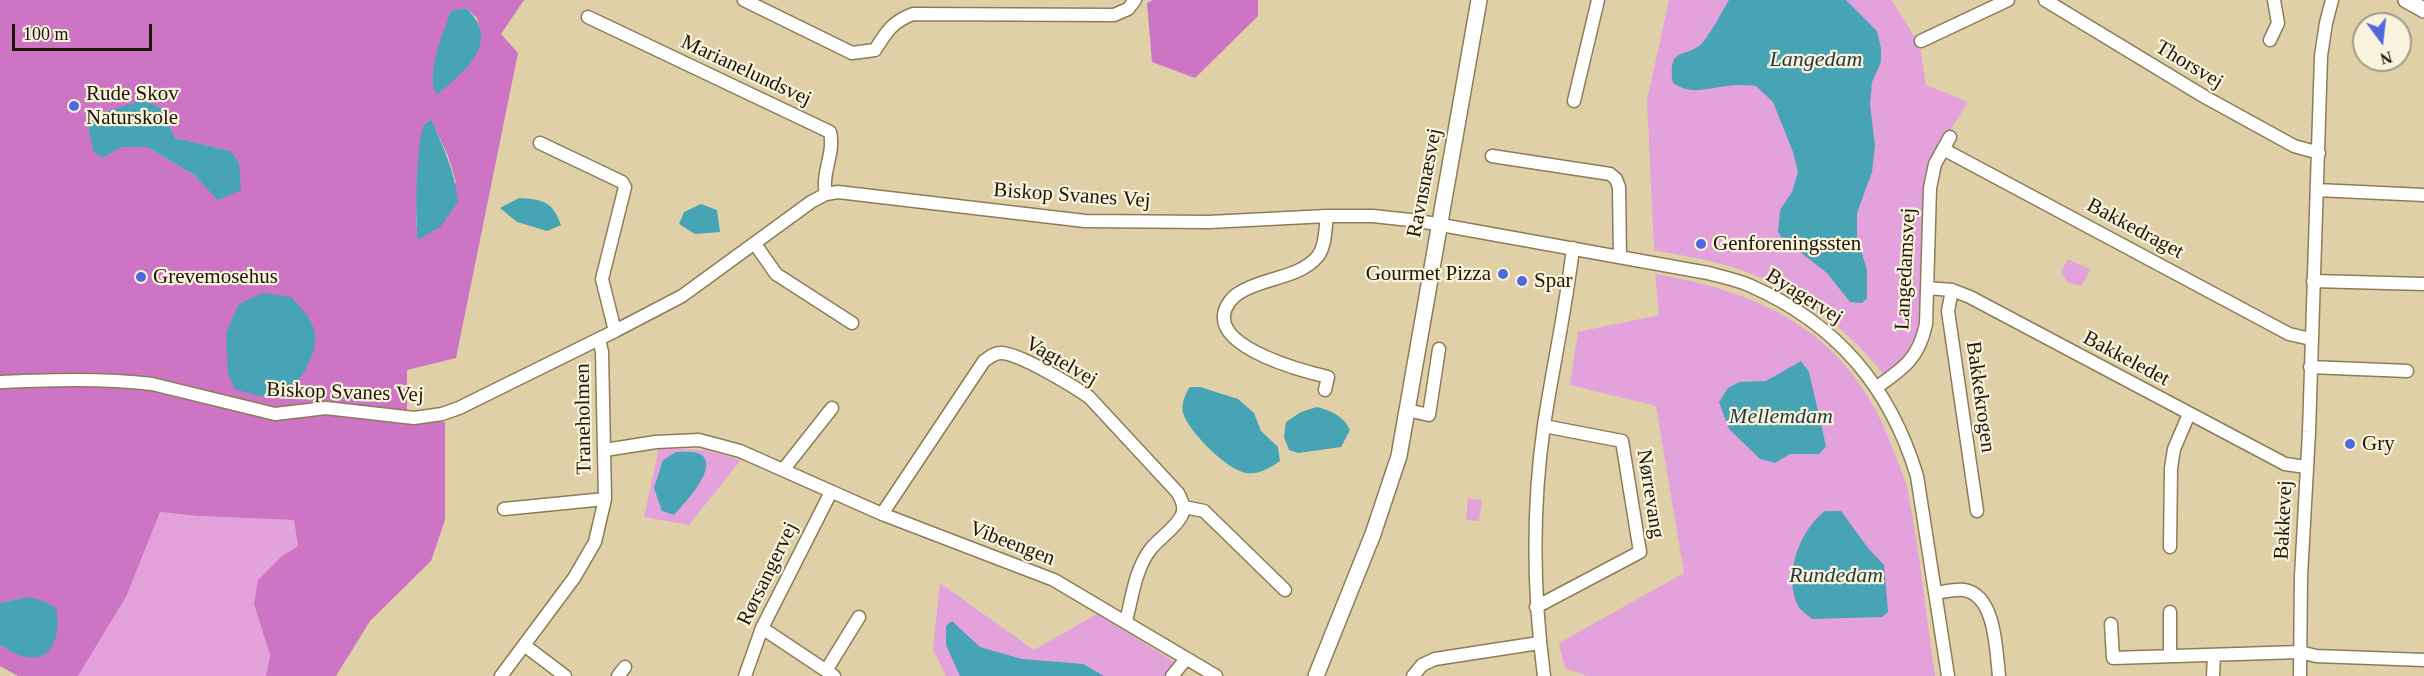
<!DOCTYPE html>
<html>
<head>
<meta charset="utf-8">
<style>
  body { margin:0 }
  #map { position:relative; width:2424px; height:676px; overflow:hidden; background:#dfd0a8; font-family:"Times New Roman",serif }
  canvas { display:block }
  .north { position:absolute; left:2352px; top:12px; width:60px; height:60px; box-sizing:border-box; background:#f9f2dd; border:2px solid #a19a87; border-radius:50%; rotate:165deg; font-size:16px; font-weight:700; line-height:24px; text-align:center; color:#1c1707 }
  .north::after { content:''; display:block; margin:auto; width:21px; height:27px; background:#4f69dd; clip-path:polygon(50% 0,100% 100%,50% 72%,0 100%) }
  .scale { position:absolute; left:12px; top:24px; width:140px; height:27px; box-sizing:border-box; border:3px solid #1c1707; border-top:0; padding-left:8px; font-size:18px; line-height:21px; white-space:nowrap; color:#1c1707; -webkit-text-stroke:4px #f9f2dd; paint-order:stroke }
</style>
</head>
<body>
<div id="map">
<canvas width="2424" height="676"></canvas>
<div class="north">N</div>
<div class="scale">100 m</div>
</div>
<script>
const ctx = document.querySelector('canvas').getContext('2d');
ctx.lineJoin = 'round';
function fillPath(path, color) { ctx.fillStyle = color; ctx.fill(path, 'evenodd'); }
function stroke(path, color, width, dash) { ctx.strokeStyle = color; ctx.lineWidth = width; ctx.lineCap = dash ? 'butt' : 'round'; ctx.setLineDash(dash || []); ctx.stroke(path); }
function write(font, color, halo, rows, align = 'center') {
  ctx.font = font + ' "Times New Roman",serif'; ctx.lineWidth = 4.5; ctx.setLineDash([]); ctx.textBaseline = 'middle'; ctx.strokeStyle = halo; ctx.fillStyle = color; for (const [text, x, y, turn = 0] of rows) {
    ctx.save(); ctx.translate(x, y); ctx.rotate((+turn || 0) * Math.PI / 180); ctx.textAlign = isNaN(turn) ? turn : align; if (halo) ctx.strokeText(text, 0, 0); ctx.fillText(text, 0, 0); ctx.restore();
  }
}
fillPath(new Path2D(`
  M1669,0H1892L1920,46L1926,85L1968,102L1935,155L1920,323C1912,350 1906,359 1884,375C1842,322 1788,282 1722,264C1700,258 1677,255 1654,250L1647,100Z
  M2068,259L2090,269L2082,286L2068,283L2061,272Z
  M1655,274C1768,293 1852,336 1893,449C1898,463 1905,477 1908,492C1920,553 1926,615 1935,676H1587L1565,668L1559,643L1684,573L1656,406L1570,385L1578,332L1659,315Z
  M659,448L706,450L741,460L689,525L644,517Z
  M1468,498L1482,500L1479,521L1466,520Z
  M159,512L198,516L294,520L298,546L282,556L254,604L270,655L266,676H78L126,597Z
  M940,583L1034,650L1097,614L1176,663L1166,676H946L933,649Z`), '#e4a2dd');
fillPath(new Path2D(`
  M0,0H524L501,34L518,53L456,358L407,370V421L445,422V520L431,561L370,621L336,676H266L270,655L254,604L258,580L282,556L298,546L294,520L198,516L160,512L126,597L78,676H18L0,666V645L25,657L27,597L0,603ZM466,8L477,18L481,38L433,73L451,11ZM162,109L175,138L231,151L218,199L194,175L147,147H121ZM431,119L448,156L456,182L416,226L418,160L424,125Z
  M1153,0H1258V16L1195,78L1152,62L1147,3Z`), '#cd74c5');
fillPath(new Path2D(`
  M1729,0H1846L1877,31L1881,48V62L1872,82L1870,104L1875,146L1872,172L1857,213V237L1867,270V298L1862,303L1850,302L1827,273L1782,238L1778,232L1780,210L1792,192L1798,172L1793,152L1773,102L1756,86C1750,85 1743,85 1736,85C1715,86 1692,97 1673,83C1667,44 1687,60 1703,42C1713,30 1721,13 1729,0Z
  M466,8C503,43 464,71 437,95C424,76 444,32 451,11Z
  M143,100L162,109L175,138L231,151L239,163L241,190L218,200L194,175L147,147H121L102,158L93,151L88,125L96,115Z
  M431,119C443,146 455,172 458,202L441,226L418,240C415,222 416,141 424,125C424,125 431,119 431,119Z
  M519,198C543,199 553,202 561,225L547,231L517,222L500,208Z
  M701,204L717,210L720,232L695,234L679,224L684,212Z
  M263,293L291,297C301,308 314,320 315,336C317,358 295,394 272,397C262,398 245,392 235,389L228,374L226,333L239,304Z
  M1801,361L1809,372L1826,446L1819,454H1790L1775,463L1760,459L1729,429L1719,402L1728,388L1739,382L1766,381Z
  M1190,387H1200L1238,399L1254,413L1261,431L1278,447L1280,461C1270,468 1259,475 1246,473C1227,470 1189,432 1183,413C1181,404 1185,394 1190,387Z
  M1317,407C1331,411 1344,416 1350,430L1341,447L1298,453L1289,450L1284,437L1286,422L1301,412Z
  M676,452C684,452 694,451 700,454C721,466 683,505 674,515L662,511L654,488L663,460Z
  M1825,511H1841L1868,548L1884,565L1888,612L1882,617L1812,619C1808,615 1801,611 1798,606C1783,575 1799,531 1825,511Z
  M27,597L41,600L56,608C61,629 55,663 26,657C17,656 8,649 0,645V603Z
  M952,621L980,647L1022,659L1083,664L1104,676H960L946,645V626Z`), '#46a4b4');
const minor = new Path2D(`
  M744,0L852,53L875,50C887,31 892,22 913,14L1114,15L1128,9L1135,0
  M2045,0L2205,97L2294,146L2319,153
  M588,17L830,132C835,154 821,173 826,194
  M2270,40L2278,23L2274,0
  M1921,41L2008,0
  M1574,101L1598,0
  M540,143L622,182L625,187L602,279L615,331
  M1943,149L2289,334L2311,339
  M1492,156L1610,174L1616,179L1619,187L1620,257
  M2317,190L2424,195
  M755,244L776,274L852,323
  M2313,281L2424,284
  M1927,288L1952,290L1970,297L2285,464L2306,467
  M1952,290L1948,311L1977,511
  M2310,367L2407,371
  M0,382C51,380 101,378 152,384L275,414L326,408L414,418L442,414L459,408L615,331L682,296L811,202L826,194L838,192L1085,221L1209,222L1327,216H1373L1419,221L1708,273C1722,277 1738,280 1751,286C1837,324 1890,387 1917,476L1948,676
  M1877,387C1904,368 1919,358 1926,324L1930,188L1935,164L1950,137
  M1325,390L1328,377C1302,371 1220,349 1224,315C1225,306 1232,297 1239,293C1263,277 1299,279 1318,256C1326,245 1325,229 1327,216
  M1407,410L1429,415L1439,349
  M605,450L656,442L699,440L740,451L882,514L1054,580L1216,676
  M783,470L832,408
  M1184,507L1204,511L1285,590
  M504,509L605,499
  M882,514L984,361C990,357 994,353 1001,353C1019,353 1073,386 1089,397L1178,493C1182,501 1185,507 1182,515C1175,529 1159,538 1150,550C1135,570 1132,598 1126,621
  M2170,547L2171,468L2174,449L2189,414
  M1935,593C1944,592 1955,589 1964,590C1996,595 1996,651 1999,676
  M1536,607L1640,552L1622,441L1544,426
  M2170,612V656
  M2111,624L2113,658L2300,652L2316,656L2424,660
  M762,628L834,676
  M524,645L565,676
  M827,669L859,617
  M501,676L574,578L595,542L605,499L602,352L599,339
  M618,676L625,667
  M745,676L762,628L831,492
  M1172,676L1186,659
  M1413,676L1422,665L1435,659L1539,643
  M1544,676C1533,592 1532,509 1544,425C1553,366 1566,308 1573,248
  M2213,676L2214,655
  M2300,676L2301,576L2309,432L2321,56L2326,23L2332,0`);
const major = new Path2D(`
  M2406,0L2424,10
  M1316,676L1373,534L1399,456L1479,0`);
stroke(minor, '#8b7d57', 15);
stroke(major, '#8b7d57', 18);
stroke(minor, '#fff', 12);
stroke(major, '#fff', 15);
for (const [x, y, r, color] of [
  [74,106,6,"#4f69dd"],
  [1701,244,6,"#4f69dd"],
  [1503,274,6,"#4f69dd"],
  [141,277,6,"#4f69dd"],
  [1522,281,6,"#4f69dd"],
  [2350,444,6,"#4f69dd"]
]) { const dot = new Path2D(); dot.arc(x, y, r, 0, 2 * Math.PI); ctx.fillStyle = color; ctx.fill(dot); stroke(dot, '#f9f2dd', 2); }
write('21px', '#1c1707', '#f9f2dd', [
  ["Thorsvej",2189,65,31],
  ["Marianelundsvej",746,71,25],
  ["Ravnsnæsvej",1425,183,-79],
  ["Biskop Svanes Vej",1072,196,4],
  ["Bakkedraget",2135,229,28],
  ["Langedamsvej",1906,269,-87],
  ["Byagervej",1804,297,32],
  ["Bakkeledet",2126,359,28],
  ["Vagtelvej",1061,362,30],
  ["Biskop Svanes Vej",345,393,2],
  ["Bakkekrogen",1980,397,82],
  ["Traneholmen",584,419,-91],
  ["Nørrevang",1650,494,81],
  ["Bakkevej",2284,520,-87],
  ["Vibeengen",1012,544,21],
  ["Rørsangervej",768,574,-64]
]);
write('21px', '#1c1707', '#f9f2dd', [
  ["Rude Skov",86,94],
  ["Naturskole",86,118],
  ["Genforeningssten",1713,244],
  ["Gourmet Pizza",1491,274,"right"],
  ["Grevemosehus",153,277],
  ["Spar",1534,281],
  ["Gry",2362,444]
], 'left');
write('italic 22px', '#1e3b40', '#f9f2dd', [
  ["Langedam",1816,60],
  ["Mellemdam",1781,417],
  ["Rundedam",1836,576]
]);
</script>
</body>
</html>
